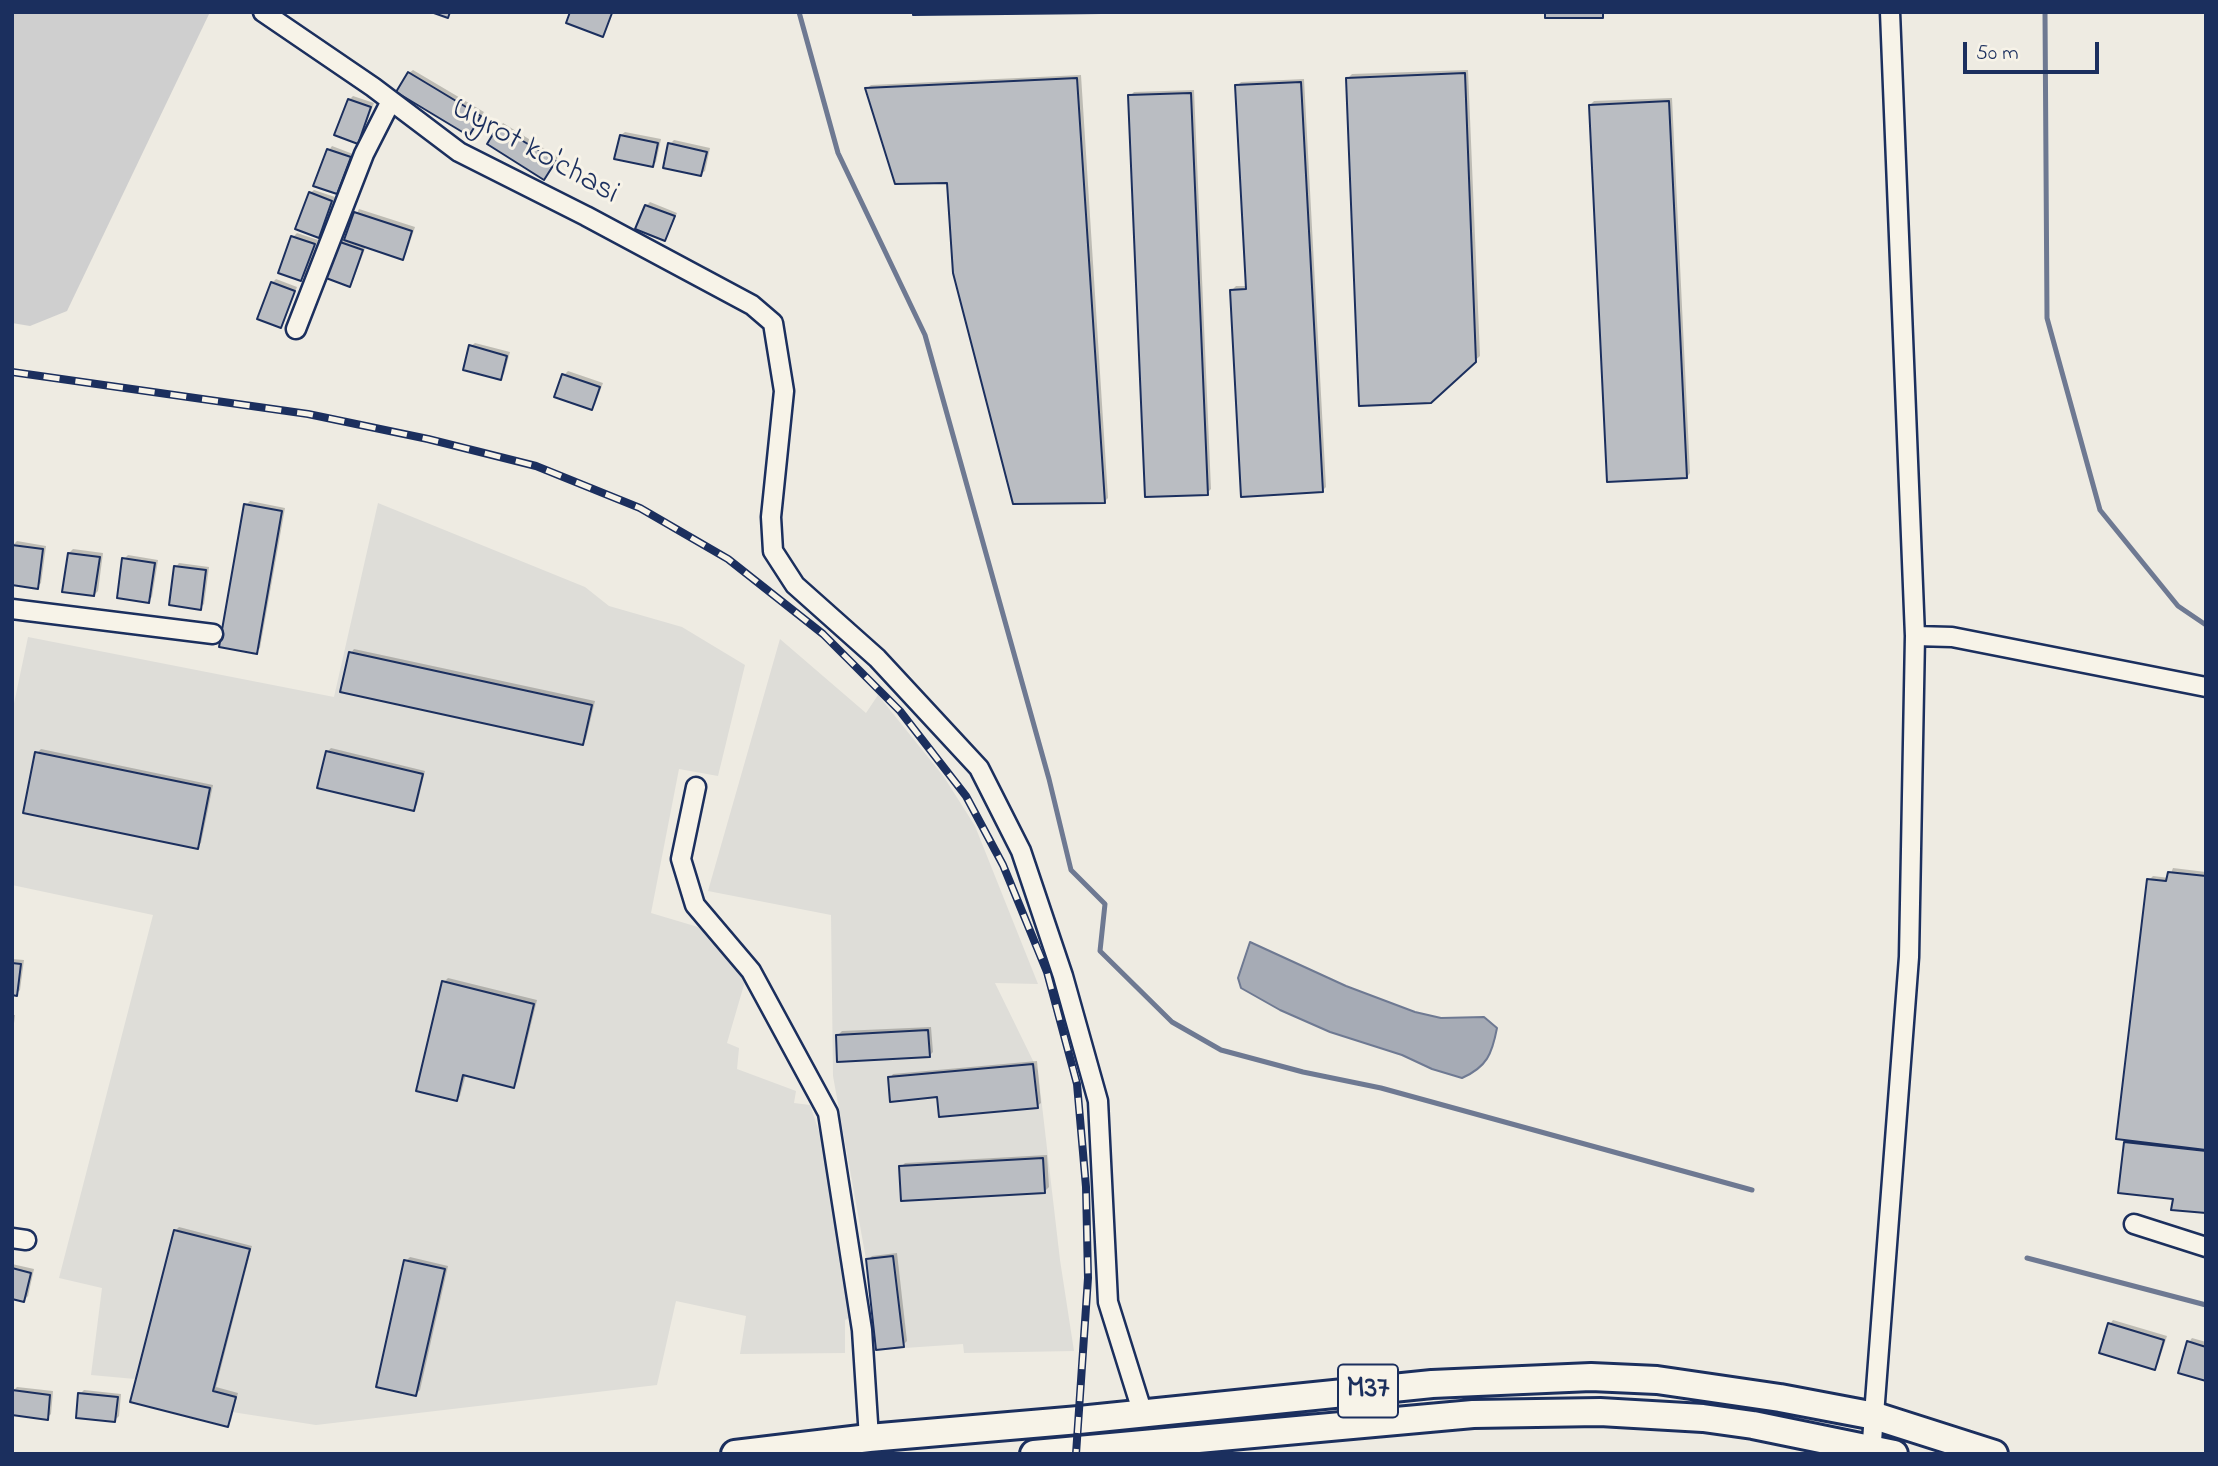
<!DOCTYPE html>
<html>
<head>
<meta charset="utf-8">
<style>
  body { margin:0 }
  #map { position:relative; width:2218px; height:1466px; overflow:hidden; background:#eeebe2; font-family:"Indie Flower",sans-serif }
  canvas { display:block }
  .frame { position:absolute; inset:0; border:14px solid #1b2f5e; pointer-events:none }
  .scale { position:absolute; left:1963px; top:42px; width:136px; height:32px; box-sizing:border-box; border:4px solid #1b2f5e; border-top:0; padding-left:9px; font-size:21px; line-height:24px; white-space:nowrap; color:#1b2f5e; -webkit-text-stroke:5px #f7f3e8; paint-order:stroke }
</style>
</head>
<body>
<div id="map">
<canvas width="2218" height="1466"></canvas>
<div class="frame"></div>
<div class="scale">50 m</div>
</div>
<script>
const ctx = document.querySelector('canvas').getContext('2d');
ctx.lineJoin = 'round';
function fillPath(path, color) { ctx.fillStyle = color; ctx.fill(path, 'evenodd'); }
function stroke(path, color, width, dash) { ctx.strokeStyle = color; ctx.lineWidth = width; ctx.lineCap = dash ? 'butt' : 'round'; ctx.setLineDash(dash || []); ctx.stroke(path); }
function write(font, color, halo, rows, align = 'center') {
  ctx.font = font + ' "Indie Flower",sans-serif'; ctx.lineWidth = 6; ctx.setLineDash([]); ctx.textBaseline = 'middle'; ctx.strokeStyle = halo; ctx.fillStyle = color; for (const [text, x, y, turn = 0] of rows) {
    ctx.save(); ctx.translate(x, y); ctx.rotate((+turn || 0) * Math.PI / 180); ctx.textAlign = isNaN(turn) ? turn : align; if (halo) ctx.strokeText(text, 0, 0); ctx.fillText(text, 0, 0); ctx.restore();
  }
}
fillPath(new Path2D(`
  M378,503L585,587L609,606L682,627L745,665L718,776L679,769L651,913L708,930L746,978L727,1043L739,1048L737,1069L796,1091L794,1103L810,1105L826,1152L856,1314L845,1320V1353L740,1354L746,1316L676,1301L657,1385L316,1425L232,1412L228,1427L130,1402L135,1379L91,1375L102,1288L59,1278L153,915L12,885V713L28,637L334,697Z
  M780,639L866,713L878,695L944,777L975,826L1038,984L995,983L1038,1071L1060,1260L1074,1351L964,1353L963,1344L876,1350L866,1259L833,1076L831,915L708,891Z`), '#deddd8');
fillPath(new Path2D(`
  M12,12H210L67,311L30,326L12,323Z`), '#cfcfcf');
const water = new Path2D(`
  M1250,942L1346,986L1415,1012L1441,1018L1484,1017L1497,1028C1492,1054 1487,1067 1462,1078L1432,1069L1402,1055L1330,1032L1280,1010L1241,988L1238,978Z`);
fillPath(water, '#a6abb5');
stroke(water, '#6e7992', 2);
fillPath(new Path2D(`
  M413,70L484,112L469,134L409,73Z
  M1468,70L1480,356L1430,401L1348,78L1352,74Z
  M1081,75L1108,498L1104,502L948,182L867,88L871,85Z
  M1304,79L1326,487L1322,491L1232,290L1236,286H1248L1237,86L1241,82Z
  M1194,90L1211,489L1207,493L1130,96L1134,92Z
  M353,96L374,103L361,138L357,142L349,100Z
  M1672,98L1690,473L1687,477L1590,105L1594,101Z
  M503,123L558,157L548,174L489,144Z
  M625,132L661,139L656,162L653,165L621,135Z
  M674,140L710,148L705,171L701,174L670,144Z
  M332,146L353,154L340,188L337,192L329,150Z
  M314,190L335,197L322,232L318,236L310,193Z
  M650,202L677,213L668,235L664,239L646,206Z
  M359,209L415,227L406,254L402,258L366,246L353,281L349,285L341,243Z
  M297,233L318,240L305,275L301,279L293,237Z
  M276,279L297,287L284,322L281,326L272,283Z
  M475,343L510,352L504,374L500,378L471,346Z
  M568,371L603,383L595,405L591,408L564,375Z
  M250,501L285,508L260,648L256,652L246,505Z
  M17,541L46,546L41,583L37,587L13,545Z
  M73,549L103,553L98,591L94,595L69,553Z
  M128,555L158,560L152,597L148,601L124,559Z
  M179,563L209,567L204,604L200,608L176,567Z
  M354,649L595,701L586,739L583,743L351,653Z
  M331,748L425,771L417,805L413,809L327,752Z
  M41,749L213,785L201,843L197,847L37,753Z
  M2173,868L2206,872V1212L2174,1198L2125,1143L2129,1139L2149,880L2153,876L2169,878Z
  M12,959L24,960L20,990L16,994L12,993Z
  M448,978L537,1000L517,1082L513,1086L466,1074L460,1096L457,1100L444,982Z
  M12,1015H15L12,1040Z
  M931,1027L933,1052L929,1056L838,1035L842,1031Z
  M1037,1061L1041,1103L1037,1106L938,1096L890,1078L893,1074Z
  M1047,1155L1049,1187L1045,1191L901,1167L905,1163Z
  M179,1227L252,1246L216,1387L238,1393L231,1421L227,1425L132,1400L175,1231Z
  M897,1253L907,1341L903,1345L868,1260L872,1256Z
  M410,1257L448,1266L420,1390L416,1394L406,1261Z
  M12,1264L34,1269L28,1296L24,1300L12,1297Z
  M2113,1320L2167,1336L2158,1364L2154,1368L2110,1324Z
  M2192,1338L2206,1342V1379L2189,1342Z
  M17,1387L53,1391L51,1414L47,1418L13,1391Z
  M84,1390L121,1394L119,1416L115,1420L80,1394Z`), '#0003');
stroke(new Path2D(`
  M799,12L838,153L925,335L1049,779L1071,870L1105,904L1100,951L1172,1022L1221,1050L1303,1072L1381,1088L1752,1190
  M2045,12L2047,318L2100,510L2178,606L2206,625
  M2027,1258L2206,1305`), '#6e7992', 5);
const building = new Path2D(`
  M431,12H450L448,18Z
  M570,12H609L612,13L603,37L566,23Z
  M913,12H1195L913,15Z
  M1545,12H1603V18H1545Z
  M408,72L481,116L469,136L396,92Z
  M1465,73L1476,362L1431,403L1359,406L1346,78Z
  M1077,78L1105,503L1013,504L953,273L947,183L895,184L865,88Z
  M1301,82L1323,492L1241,497L1230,290L1246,289L1235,85Z
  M1191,93L1208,495L1145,497L1128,95Z
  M348,99L371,107L358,144L334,135Z
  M1669,101L1687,478L1607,482L1589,105Z
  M498,126L556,161L544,180L487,144Z
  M620,135L658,143L653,167L614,159Z
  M668,143L707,152L701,176L663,168Z
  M327,149L351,157L337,194L313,186Z
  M309,192L332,201L319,238L295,229Z
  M645,205L675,216L665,241L635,229Z
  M354,212L412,231L403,260L344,240Z
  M291,236L315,244L301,281L278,273Z
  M340,242L363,250L350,287L326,278Z
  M271,282L295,291L281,328L257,319Z
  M469,345L507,356L501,380L463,370Z
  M562,374L600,387L592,410L554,397Z
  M244,504L282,511L257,654L219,647Z
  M12,545L43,549L38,589L12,585Z
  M68,553L100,557L94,596L62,592Z
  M122,558L155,563L149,603L117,598Z
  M174,566L206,570L201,610L169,605Z
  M349,652L592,705L583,745L340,692Z
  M326,751L423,774L414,811L317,788Z
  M35,752L210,788L198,849L23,813Z
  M2168,872L2206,876V1150L2116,1139L2147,879L2166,881Z
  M12,963L21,964L17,996L12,995Z
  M442,981L534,1004L514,1088L463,1075L457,1101L416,1091Z
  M928,1030L930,1057L837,1062L836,1035Z
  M1033,1064L1038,1108L939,1117L937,1097L890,1102L888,1077Z
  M2124,1142L2206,1151V1213L2171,1210L2173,1199L2118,1193Z
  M1043,1158L1045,1193L901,1201L899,1166Z
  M174,1230L250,1249L213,1391L236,1397L228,1427L130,1402Z
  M893,1256L904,1347L876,1350L866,1259Z
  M404,1260L445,1269L416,1396L376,1387Z
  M12,1268L31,1273L24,1302L12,1299Z
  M2108,1323L2164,1340L2155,1370L2099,1353Z
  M2187,1341L2206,1347V1381L2178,1373Z
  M12,1390L50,1395L48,1420L12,1415Z
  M78,1393L118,1397L115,1422L76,1418Z`);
fillPath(building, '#babdc2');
stroke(building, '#1b2f5e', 2);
const minor = new Path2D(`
  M263,12L373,87L459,152L586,216L752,305L773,323L784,391L771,517L773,551L795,585L877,658L979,768L1021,851L1063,976L1098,1101L1108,1302L1143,1414
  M296,329L364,154L391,101
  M12,609L213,634
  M1915,636L1952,637L2206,687
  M696,787L681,859L695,905L751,971L828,1113L862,1330L869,1438
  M2134,1224L2206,1247
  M12,1238L26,1240
  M1871,1454L1909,957L1915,636L1890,12`);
const highway = new Path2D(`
  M735,1454L869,1438L1079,1420L1432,1384L1591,1377L1657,1380L1780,1398L1875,1416L1994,1454
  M1034,1454L1473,1414L1600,1412L1703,1418L1753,1425L1894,1454`);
stroke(minor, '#1b2f5e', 23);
stroke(highway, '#1b2f5e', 32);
stroke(minor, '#f7f3e8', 18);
stroke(highway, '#f7f3e8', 26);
const rail = new Path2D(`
  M12,372L308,414L428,439L536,466L640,508L728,559L823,634L900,711L966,796L1003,865L1047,972L1077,1084L1086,1187L1088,1278L1076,1454`);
stroke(rail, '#1b2f5e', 8);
stroke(rail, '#f7f3e8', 5, [16]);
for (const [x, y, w] of [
  [1368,1391,60]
]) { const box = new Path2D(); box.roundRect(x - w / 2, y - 26.5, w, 53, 5); ctx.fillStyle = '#f7f3e8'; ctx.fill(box); stroke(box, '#1b2f5e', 2); }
write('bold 30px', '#1b2f5e', null, [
  ["M37",1368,1391]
]);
write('32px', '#1b2f5e', '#f7f3e8', [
  ["Uyrot ko'chasi",534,153,29]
]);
</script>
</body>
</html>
